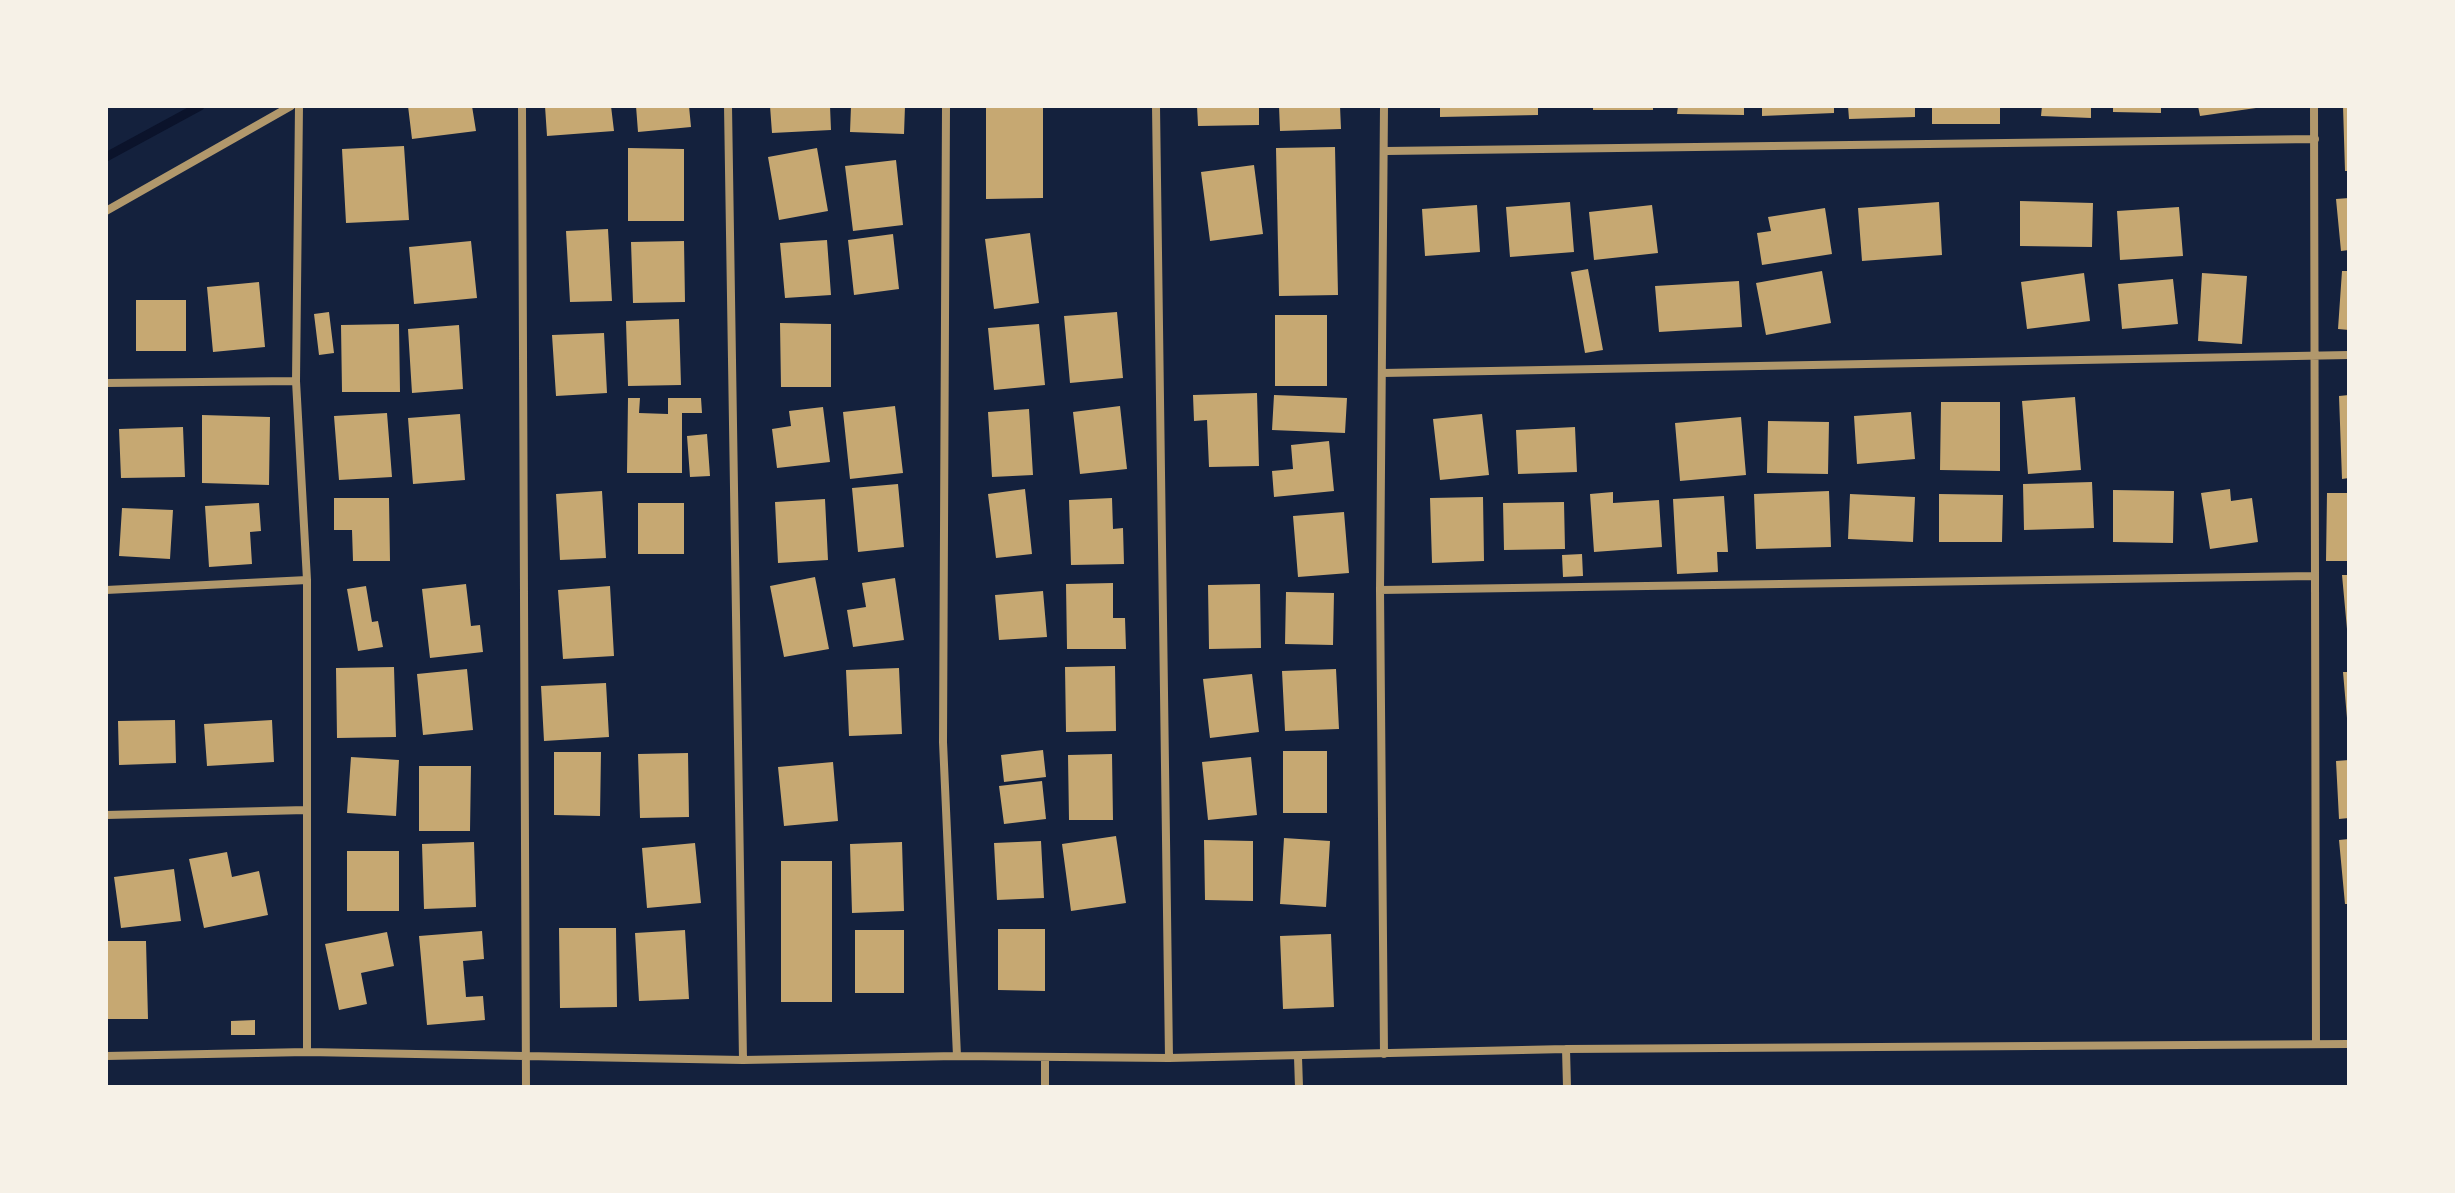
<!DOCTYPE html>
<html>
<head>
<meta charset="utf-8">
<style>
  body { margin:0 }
  #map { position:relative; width:2455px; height:1193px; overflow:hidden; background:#14213d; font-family:"Noto Sans",sans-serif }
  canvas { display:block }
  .frame { position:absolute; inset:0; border:108px solid #f6f1e7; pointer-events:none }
</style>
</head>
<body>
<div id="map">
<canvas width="2455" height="1193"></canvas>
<div class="frame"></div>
</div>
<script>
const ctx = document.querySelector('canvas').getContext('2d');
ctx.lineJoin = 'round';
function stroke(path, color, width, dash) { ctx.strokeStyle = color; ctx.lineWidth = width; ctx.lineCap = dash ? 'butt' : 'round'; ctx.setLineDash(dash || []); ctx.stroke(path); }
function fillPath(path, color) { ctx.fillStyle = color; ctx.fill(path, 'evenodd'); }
stroke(new Path2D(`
  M106,157L200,106`), '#0b132b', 9);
fillPath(new Path2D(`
  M408,106H472L476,131L412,139Z
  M545,106H611L614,131L547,136Z
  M636,106H689L691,127L638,132Z
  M770,106H830L831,130L772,133Z
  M851,106H905L904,134L850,132Z
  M986,106H1043V198L986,199Z
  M1197,106H1259V125L1198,126Z
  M1279,106H1340L1341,129L1280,131Z
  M1440,106H1538V115L1440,117Z
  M1593,106H1653V110H1593Z
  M1678,106H1744V115L1677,114Z
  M1762,106H1834V113L1762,116Z
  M1848,106H1915V117L1849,119Z
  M1932,106H2000V124H1932Z
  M2042,106H2091V118L2041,116Z
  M2113,106H2161V113L2113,112Z
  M2198,106H2256V108L2200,116Z
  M2343,106H2349V171H2345Z
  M404,146L409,220L346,223L342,149Z
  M1335,147L1338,295L1279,296L1276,148Z
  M628,148L684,149V221H628Z
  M817,148L828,211L779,220L768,157Z
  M896,160L903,225L853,231L845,166Z
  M1254,165L1263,234L1210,241L1201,172Z
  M2349,198V250L2341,251L2336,199Z
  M2020,201L2093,203L2092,247L2020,246Z
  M1570,202L1574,252L1510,257L1506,207Z
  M1939,202L1942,255L1862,261L1858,208Z
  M1477,205L1480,252L1425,256L1422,209Z
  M1652,205L1658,253L1594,260L1589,212Z
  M2179,207L2183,256L2120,260L2117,211Z
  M1825,208L1832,254L1762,265L1757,233L1771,231L1768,217Z
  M608,229L612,301L570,302L566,231Z
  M1030,233L1039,303L994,309L985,239Z
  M893,234L899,289L854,295L848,240Z
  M827,240L831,295L785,298L780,243Z
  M471,241L477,298L414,304L409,247Z
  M684,241L685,302L633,303L631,242Z
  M1588,269L1603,350L1585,353L1571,272Z
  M1822,271L1831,323L1766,335L1756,283Z
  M2342,271H2349V330L2338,329Z
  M2084,273L2090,321L2027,329L2021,282Z
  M2202,273L2247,276L2242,344L2198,341Z
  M2173,279L2178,324L2122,329L2118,284Z
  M1739,281L1742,327L1659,332L1655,286Z
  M259,282L265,347L213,352L207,287Z
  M136,300H186V351H136Z
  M329,312L334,353L319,355L314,314Z
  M1117,312L1123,378L1070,383L1064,316Z
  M1275,315H1327V386H1275Z
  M679,319L681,385L628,386L626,321Z
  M780,323L831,324V387H781Z
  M399,324L400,392H342L341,325Z
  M1039,324L1045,385L994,390L988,328Z
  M459,325L463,389L412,393L408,329Z
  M604,333L607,393L556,396L552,335Z
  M1257,393L1259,466L1209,467L1207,420L1194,421L1193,395Z
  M1274,395L1347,398L1345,433L1272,430Z
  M2349,395V478L2342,479L2339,396Z
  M2075,397L2081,470L2028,474L2022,401Z
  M628,398H640L639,413L668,414V398H701L702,413H682V473H627Z
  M1941,402H2000V471L1940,470Z
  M895,406L903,473L850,479L843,412Z
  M1120,406L1127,469L1080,474L1073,412Z
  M823,407L830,462L777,468L772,429L791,426L789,411Z
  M1029,409L1033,475L992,477L988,412Z
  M1911,412L1915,459L1857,464L1854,416Z
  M387,413L392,477L339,480L334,416Z
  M460,414L465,480L413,484L408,418Z
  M1482,414L1489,475L1440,480L1433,419Z
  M202,415L270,417L269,485L202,483Z
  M1741,417L1746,475L1680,481L1675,423Z
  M1768,421L1829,422L1828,474L1767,473Z
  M183,427L185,477L121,478L119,429Z
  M1575,427L1577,472L1518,474L1516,430Z
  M707,434L710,476L690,477L687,436Z
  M1329,441L1334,491L1274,497L1272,471L1293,469L1291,445Z
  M2092,482L2094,528L2024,530L2023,484Z
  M898,484L904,547L858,552L852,488Z
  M1025,489L1032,554L996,558L988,494Z
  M2230,489L2231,501L2252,498L2258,542L2210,549L2201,493Z
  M2113,490L2174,491L2173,543L2113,542Z
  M602,491L606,558L560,560L556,494Z
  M1829,491L1831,547L1756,549L1754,494Z
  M1613,492V503L1659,500L1662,547L1594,552L1590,494Z
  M2327,493H2349V561H2326Z
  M1850,494L1915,497L1913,542L1848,539Z
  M1939,494L2003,495L2002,542H1939Z
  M1724,496L1728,552H1717L1718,572L1677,574L1673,499Z
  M1483,497L1484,561L1432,563L1430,498Z
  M334,498H389L390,561H353L352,530H334Z
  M1112,498L1113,529L1123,528L1124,564L1071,565L1069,500Z
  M825,499L828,560L778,563L775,502Z
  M1564,502L1565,549L1504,550L1503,503Z
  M259,503L261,531L250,532L252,564L209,567L205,506Z
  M638,503H684V554H638Z
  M122,508L173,510L170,559L119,556Z
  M1344,512L1349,573L1298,577L1293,516Z
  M1582,554L1583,576L1563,577L1562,555Z
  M2342,575H2349V629H2347Z
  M815,577L829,649L784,657L770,586Z
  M895,578L904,640L853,647L847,610L866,607L862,583Z
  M1113,583V618H1125L1126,649H1067L1066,584Z
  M466,584L471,626L480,625L483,652L430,658L422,589Z
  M1260,584L1261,648L1209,649L1208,585Z
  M366,586L372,622L378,621L383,647L358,651L347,589Z
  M610,586L614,656L563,659L558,590Z
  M1043,591L1047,637L999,640L995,595Z
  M1286,592L1334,593L1333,645L1285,644Z
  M1115,666L1116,731L1066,732L1065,667Z
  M394,667L396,737L337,738L336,668Z
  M899,668L902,734L849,736L846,670Z
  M467,669L473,730L423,735L417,674Z
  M1336,669L1339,729L1285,731L1282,671Z
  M2343,672H2349V718H2347Z
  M1252,674L1259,732L1210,738L1203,679Z
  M606,683L609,737L544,741L541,686Z
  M175,720L176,763L119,765L118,721Z
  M272,720L274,762L207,766L204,724Z
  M1043,750L1046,777L1004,782L1001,755Z
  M1283,751H1327V813H1283Z
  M554,752H601L600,816L554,815Z
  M688,753L689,817L640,818L638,754Z
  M1112,754L1113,820H1069L1068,755Z
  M351,757L399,760L396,816L347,813Z
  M1251,757L1257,815L1208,820L1202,762Z
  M2349,760V818L2339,819L2336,761Z
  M833,762L838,821L784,826L778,767Z
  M419,766H471L470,831H419Z
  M1042,781L1046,819L1004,824L999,786Z
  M1116,836L1126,903L1071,911L1062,844Z
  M1284,838L1330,841L1326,907L1280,904Z
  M2349,839V904H2345L2339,840Z
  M1204,840L1253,841V901L1205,900Z
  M1041,841L1044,898L997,900L994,843Z
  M474,842L476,907L424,909L422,844Z
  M902,842L904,911L852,913L850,844Z
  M695,843L701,903L647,908L642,848Z
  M347,851H399V911H347Z
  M227,852L232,877L259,871L268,915L204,928L189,859Z
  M781,861H832V1002H781Z
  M174,869L181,921L121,928L114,877Z
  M559,928H616L617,1007L560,1008Z
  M998,929H1045V991L998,990Z
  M685,930L689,999L639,1001L635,933Z
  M855,930H904V993H855Z
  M482,931L484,959L463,961L466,997L483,996L485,1020L427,1025L419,936Z
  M387,932L394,966L361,973L367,1004L339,1010L325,944Z
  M1331,934L1334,1007L1283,1009L1280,936Z
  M106,941H146L148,1019H107Z
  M255,1020V1035H231V1021Z`), '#c6a872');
stroke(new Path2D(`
  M299,106L296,381L307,580V1052
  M522,106L526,1087
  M728,106L743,1060
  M946,106L943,742L957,1056
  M1156,106L1169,1058
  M2314,106L2316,1044
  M1386,151L2315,139
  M106,211L291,106
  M1383,373L2349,355
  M106,383L296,381
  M106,590L307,580
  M1380,590L2314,576
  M106,815L306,810
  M1566,1049L1567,1087
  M1384,1054L1380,590L1384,106
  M106,1056L307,1052L743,1060L957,1056L1169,1058L1566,1049L2349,1044
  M1045,1057V1087
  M1298,1057L1299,1087`), '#b1986c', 8);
</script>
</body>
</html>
